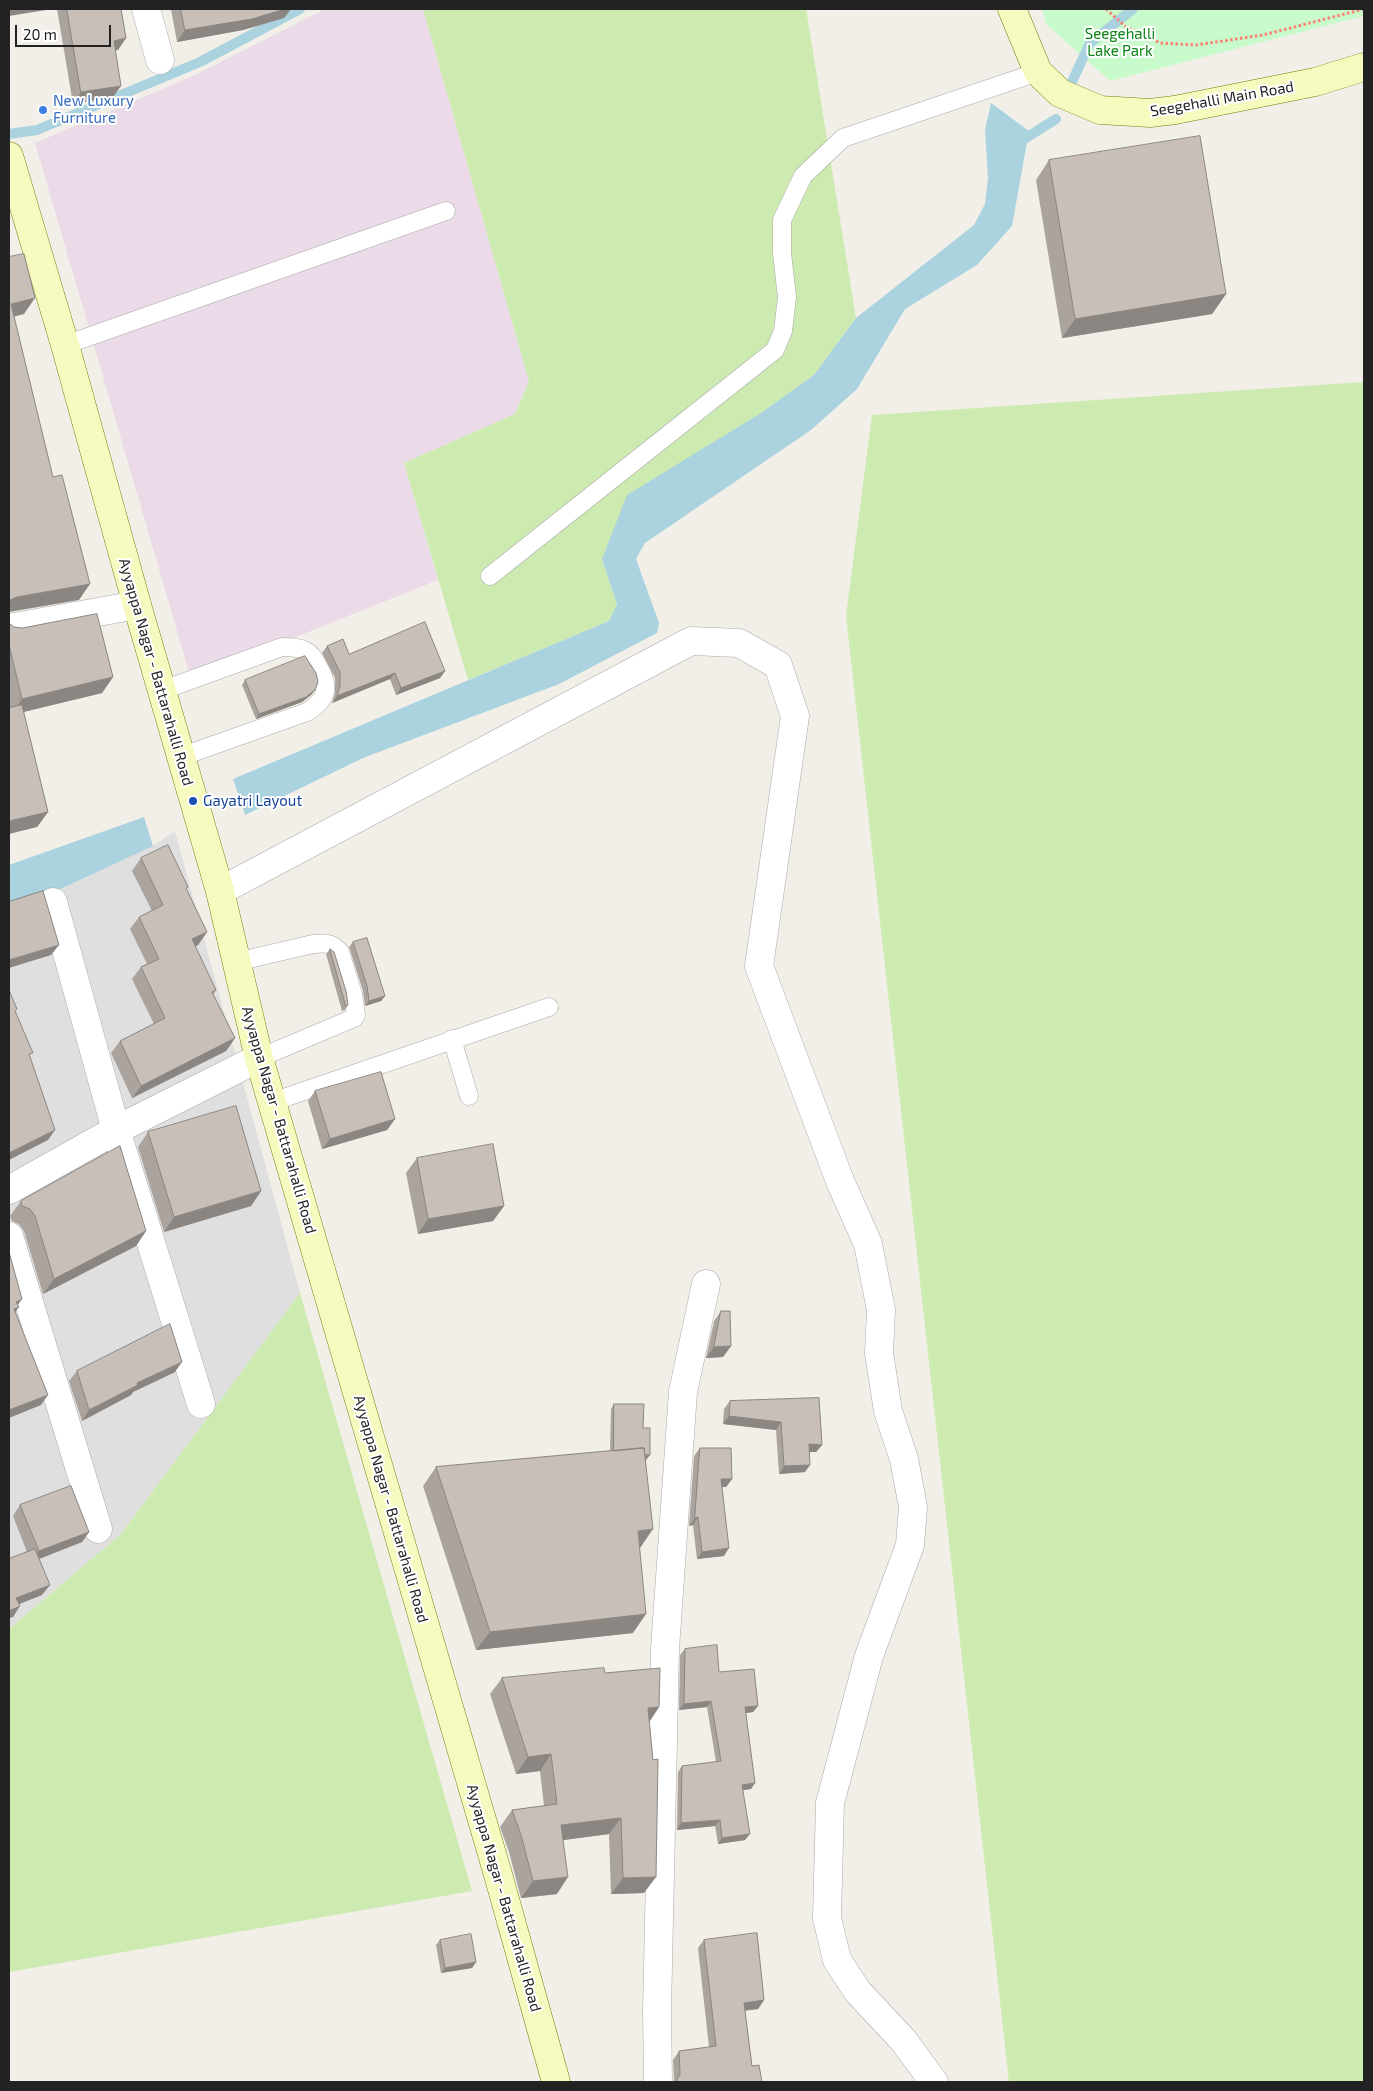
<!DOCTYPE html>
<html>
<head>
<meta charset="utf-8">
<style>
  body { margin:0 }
  #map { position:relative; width:1373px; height:2091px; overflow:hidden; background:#f2efe9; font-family:"Exo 2",sans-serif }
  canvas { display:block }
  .frame { position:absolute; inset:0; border:10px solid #222; pointer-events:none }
  .scale { position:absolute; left:15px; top:25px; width:96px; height:22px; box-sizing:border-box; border:2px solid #222; border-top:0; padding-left:6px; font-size:15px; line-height:18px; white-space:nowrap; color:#222; -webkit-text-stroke:4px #fff; paint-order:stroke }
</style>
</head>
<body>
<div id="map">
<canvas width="1373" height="2091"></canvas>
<div class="frame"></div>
<div class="scale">20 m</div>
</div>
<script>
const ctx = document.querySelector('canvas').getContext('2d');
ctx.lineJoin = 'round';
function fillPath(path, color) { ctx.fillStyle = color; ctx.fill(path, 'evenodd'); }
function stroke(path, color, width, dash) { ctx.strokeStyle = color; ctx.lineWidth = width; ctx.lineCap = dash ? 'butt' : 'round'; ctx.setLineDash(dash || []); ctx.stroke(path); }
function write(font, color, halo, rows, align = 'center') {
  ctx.font = font + ' "Exo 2",sans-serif'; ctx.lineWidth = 4; ctx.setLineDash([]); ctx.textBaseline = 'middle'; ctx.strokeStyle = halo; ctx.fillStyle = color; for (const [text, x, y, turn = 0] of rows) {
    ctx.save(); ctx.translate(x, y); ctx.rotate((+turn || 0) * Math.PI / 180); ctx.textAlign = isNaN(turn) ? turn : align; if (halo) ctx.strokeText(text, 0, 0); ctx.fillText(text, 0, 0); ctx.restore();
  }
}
fillPath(new Path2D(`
  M175,831L300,1293L121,1534L9,1629V907L52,893L153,846Z`), '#e0dfdf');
fillPath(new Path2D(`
  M325,9H423L529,381L515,414L404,463L438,580L191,679L35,143L195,75Z`), '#ebdbe8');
fillPath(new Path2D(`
  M423,9H806L856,318L814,375L761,413L602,559L617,604L609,621L468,680L404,463L515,414L529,381Z
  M1364,382V2082H1009L846,616L872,415Z
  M300,1293L472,1891L9,1972V1629L121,1534Z`), '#cdebb0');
fillPath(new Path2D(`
  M1042,9H1364V16L1110,81L1046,24Z`), '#c8facc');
fillPath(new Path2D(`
  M991,103L1029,131L1012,226L977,265L905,309L857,389L811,430L645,543L636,559L659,623L657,633L559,684L363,758L245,815L233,779L609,621L617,604L602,559L627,495L761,413L814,375L856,318L974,225L985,204L988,178L985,130Z
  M144,817L153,846L52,893L9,907V865Z`), '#aad3df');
stroke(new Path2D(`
  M1070,86L1090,43L1133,9
  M9,134L37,130L200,62L300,9
  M1020,146L1021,141L1056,119`), '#aad3df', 10);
const lane = new Path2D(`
  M65,345L446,211
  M490,576L775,350L783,331L787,297L782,253V220L803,176L843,138L1038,72
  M163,690L282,647C290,647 298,647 306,651C311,654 315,660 318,666C330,687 328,699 307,712L180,757
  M236,962L313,944C324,943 332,942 340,952L353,994L356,1015L354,1018L259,1058
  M452,1039L469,1096
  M272,1102L549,1007`);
const street = new Path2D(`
  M146,9L160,60
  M9,628L137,605
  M220,891L691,641L739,643L778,665L795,716L759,966L840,1181L868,1244L881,1310L879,1353L888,1411L904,1459L913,1507L910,1545L869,1656L830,1803L827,1918L837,1960L858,1992L903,2040L934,2082
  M53,902L116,1130L201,1404
  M9,1190L116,1130L259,1058
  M9,1236L98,1529
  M658,2082L657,2011L665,1649L683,1392L706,1284`);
const secondary = new Path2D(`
  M1012,9L1038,72L1060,93L1100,110L1150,113L1175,110L1315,82L1364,67
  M9,156L65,345L137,605L220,891L259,1058L499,1878L556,2082`);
stroke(lane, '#a9a9a9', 19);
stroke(street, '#a9a9a9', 29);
stroke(secondary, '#707d05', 29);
stroke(new Path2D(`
  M1106,9L1126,27L1160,43L1196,45L1263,35L1364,9`), '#fa8072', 3, [2.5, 2.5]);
stroke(lane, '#fff', 18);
stroke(street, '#fff', 28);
stroke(secondary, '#f7fabf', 28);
fillPath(new Path2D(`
  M57,9H121L126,38L118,50H115L113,97L73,104Z
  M171,9H291L284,18L243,30L177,42Z
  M1049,160L1226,294L1212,314L1062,338L1036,180Z
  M9,623L14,627L113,677L102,693L23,712L48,812L37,827L9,706Z
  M327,646L349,654L445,671L440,678L396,695L390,679L332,703L335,693V678L322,653Z
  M245,680L315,690L311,695L302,702L256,719L242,685Z
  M141,858L186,890L207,932L198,945L195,946L216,990L213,995L235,1038L226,1051L132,1098L111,1053L120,1041L154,1024L132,979L141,967L147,964L130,929L139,917L152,911L132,871Z
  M353,942L385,996L381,1001L365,1006L363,991L349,947Z
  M330,949L348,1005L345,1010L342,1011L326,954Z
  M315,1091L395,1119L387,1130L322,1149L308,1101Z
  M148,1132L261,1191L251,1206L164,1232L138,1147Z
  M417,1158L504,1206L493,1221L418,1234L406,1173Z
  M21,1201L146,1231L136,1246L43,1294L24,1231L19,1224L12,1221L10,1216Z
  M721,1311L731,1346L723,1357L706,1358L714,1321Z
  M77,1371L175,1372L133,1392L131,1395L82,1421L69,1381Z
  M819,1398L822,1445L816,1452H809L805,1472L779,1474L776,1430L723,1424L724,1409L730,1401Z
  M614,1404L643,1428L646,1460L633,1633L476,1650L423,1486L436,1467L610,1451L611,1409Z
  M700,1448L732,1479L726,1487H722L724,1556L697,1559L693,1525L689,1526L694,1456Z
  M20,1505L89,1532L82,1542L39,1559L42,1595L19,1604L13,1617L9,1618V1559L27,1552L13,1516Z
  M685,1649L719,1672L758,1706L753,1712L745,1713L755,1783L751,1789L743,1790L745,1840L718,1844L715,1826L677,1830L678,1772L682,1766L716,1762L707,1707L679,1710L680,1655Z
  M605,1673L659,1707L649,1722L644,1893L611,1894L609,1834L563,1840L557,1894L521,1898L509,1852L500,1827L512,1810L544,1806L540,1771L516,1774L490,1694L502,1678Z
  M440,1940L476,1962L472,1968L441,1973L436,1945Z
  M704,1940L764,2000L758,2009L745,2011L752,2066L762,2082H674L673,2060L679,2051L709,2047L698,1948Z`), '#aba49e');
fillPath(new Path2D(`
  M9,9H52L9,16Z
  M285,9H291L284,18L243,30L177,42L185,30Z
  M126,38L118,50L106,52L114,41Z
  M121,86L113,97L73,104L81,92Z
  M1226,294L1212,314L1062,338L1075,319Z
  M35,298L24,314L9,318L11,304Z
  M90,584L79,600L9,612V602L10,600L17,597Z
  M445,671L440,678L396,695L401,688Z
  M395,673L390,679L332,703L337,696Z
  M113,677L102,693L11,715L22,699Z
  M315,690L311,695L302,702L256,719L259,714Z
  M48,812L37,827L9,834V821Z
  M207,932L198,945L184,952L192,939Z
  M59,945L51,955L9,968V960Z
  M385,996L381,1001L365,1006L369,1001Z
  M235,1038L226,1051L132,1098L141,1086Z
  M395,1119L387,1130L322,1149L330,1139Z
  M55,1130L48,1140L9,1160V1153Z
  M261,1191L251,1206L164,1232L174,1217Z
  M504,1206L493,1221L418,1234L428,1219Z
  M146,1231L136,1246L43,1294L54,1279Z
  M22,1299L15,1309L19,1307L11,1318L16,1302Z
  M731,1346L723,1357L706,1358L714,1347Z
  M182,1362L175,1372L133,1392L131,1395L82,1421L89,1410L137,1383Z
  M48,1395L41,1405L9,1418V1410Z
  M729,1416L781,1422L776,1430L723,1424Z
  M809,1444L822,1445L816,1452H804Z
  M650,1455L646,1460L610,1461L614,1456Z
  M810,1465L805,1472L779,1474L784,1466Z
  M721,1479H732L726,1487H715Z
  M698,1517L693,1525L689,1526L695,1518Z
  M653,1529L640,1548L638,1531Z
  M89,1532L82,1542L31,1562L39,1551Z
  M729,1548L724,1556L697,1559L702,1552Z
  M50,1585L42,1595L9,1608L16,1598Z
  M20,1606L13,1617L9,1618V1611Z
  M646,1614L633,1633L476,1650L490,1632Z
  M711,1701L707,1707L679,1710L684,1704Z
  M758,1706L753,1712L740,1714L745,1707Z
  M659,1707L648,1724V1708Z
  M551,1754L540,1771L516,1774L528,1757Z
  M755,1783L751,1789L737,1791L742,1785Z
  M621,1818L609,1834L549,1842L561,1825Z
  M720,1820L715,1826L677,1830L681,1823Z
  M750,1834L745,1840L718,1844L722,1838Z
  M568,1877L557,1894L521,1898L533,1881Z
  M656,1877L644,1893L611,1894L623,1878Z
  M476,1962L472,1968L441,1973L445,1968Z
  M764,2000L758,2009L738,2011L744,2003Z`), '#8b8681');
const building = new Path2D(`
  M67,9H121L126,38L114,41L121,86L81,92Z
  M181,9H285L252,19L185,30Z
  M1200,136L1226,294L1075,319L1049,160Z
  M24,254L35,298L11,304L53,477L62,475L90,584L17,597L10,600L9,602V257Z
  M97,614L113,677L22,699L9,645V623L14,627L22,628Z
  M425,622L445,671L401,688L395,673L337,696L340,686V672L327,646L343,639L349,654Z
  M305,656L316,673L318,682L315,690L306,697L259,714L245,680Z
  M22,705L48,812L9,821V708Z
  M168,845L188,887L186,888L207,932L192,939L216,990L212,992L235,1038L141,1086L120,1041L165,1018L141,967L159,959L139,917L163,905L141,858Z
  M43,891L59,945L9,960V902Z
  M367,938L385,996L369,1001L367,986L353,942Z
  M330,949L334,952L346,991L348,1005L346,1006Z
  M9,990L17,1009L15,1011L33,1053L29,1054L55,1130L9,1153Z
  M381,1072L395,1119L330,1139L315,1091Z
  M236,1106L261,1191L174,1217L148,1132Z
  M493,1144L504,1206L428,1219L417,1158Z
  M120,1146L146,1231L54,1279L35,1216L30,1209L22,1206L21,1201Z
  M9,1252L22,1299L16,1302L19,1307L14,1309L48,1395L9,1410Z
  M721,1311H730L731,1346L714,1347Z
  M170,1324L182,1362L137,1383L138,1385L89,1410L77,1371Z
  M819,1398L822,1445L809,1444L810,1465L784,1466L781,1422L729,1416L730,1401Z
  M614,1404H644L643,1428H650V1455H645L644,1448L614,1451Z
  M644,1448L653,1529L638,1531L646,1614L490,1632L436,1467Z
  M700,1448H731L732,1479H721L729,1548L702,1552L698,1517L695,1518Z
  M71,1486L89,1532L39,1551L20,1505Z
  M35,1549L50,1585L16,1598L20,1606L9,1611V1559Z
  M717,1645L719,1672L754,1669L758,1706L745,1707L755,1783L742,1785L750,1834L722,1838L720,1820L681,1823L682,1766L721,1761L711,1701L684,1704L685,1649Z
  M604,1668L605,1673L660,1668L659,1707L648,1708L653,1760L658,1759L656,1877L623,1878L621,1818L561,1825L568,1877L533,1881L521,1835L512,1810L557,1804L551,1754L528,1757L502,1678Z
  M757,1933L764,2000L744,2003L752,2066L759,2065L762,2082H676L680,2074L679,2051L716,2046L704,1940Z
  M471,1934L476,1962L445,1968L440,1940Z`);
fillPath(building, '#c7bfb8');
stroke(building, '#8b8681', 1);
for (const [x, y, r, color] of [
  [43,110,5,"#3f7fe0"],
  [193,801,5,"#1a4fb4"]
]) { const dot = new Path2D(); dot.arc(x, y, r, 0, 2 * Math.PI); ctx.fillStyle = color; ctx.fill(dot); stroke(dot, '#fff', 2); }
write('15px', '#0c8416', '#fff', [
  ["Seegehalli",1120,34],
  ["Lake Park",1120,51]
]);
write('15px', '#222', '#fff', [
  ["Seegehalli Main Road",1222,99,-10],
  ["Ayyappa Nagar - Battarahalli Road",156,672,74],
  ["Ayyappa Nagar - Battarahalli Road",279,1120,74],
  ["Ayyappa Nagar - Battarahalli Road",391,1509,74],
  ["Ayyappa Nagar - Battarahalli Road",504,1898,74]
]);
write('15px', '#366cbe', '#fff', [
  ["New Luxury",53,101],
  ["Furniture",53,118]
], 'left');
write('15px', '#164399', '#fff', [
  ["Gayatri Layout",203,801]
], 'left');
</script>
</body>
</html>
